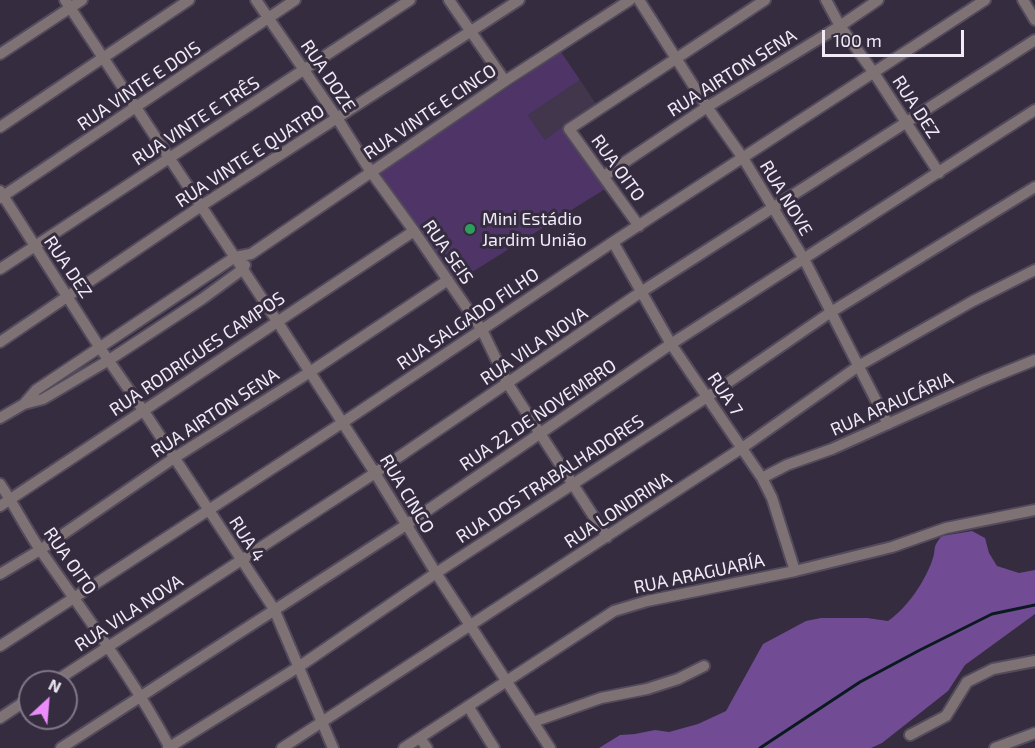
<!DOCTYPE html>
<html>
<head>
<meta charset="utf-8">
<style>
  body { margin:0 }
  #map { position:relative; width:1035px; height:748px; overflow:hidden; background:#352c3f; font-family:"Exo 2",sans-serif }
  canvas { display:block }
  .north { position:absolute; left:18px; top:670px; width:60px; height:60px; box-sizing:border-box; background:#352c3f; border:2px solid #807889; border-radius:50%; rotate:26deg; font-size:16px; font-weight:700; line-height:24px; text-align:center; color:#f0ebf7 }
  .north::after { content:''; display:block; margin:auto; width:21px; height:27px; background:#ec8cfa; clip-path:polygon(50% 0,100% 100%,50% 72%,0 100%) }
  .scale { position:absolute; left:822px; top:30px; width:142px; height:27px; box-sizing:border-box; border:3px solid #f0ebf7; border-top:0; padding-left:8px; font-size:18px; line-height:21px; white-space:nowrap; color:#f0ebf7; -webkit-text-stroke:4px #352c3f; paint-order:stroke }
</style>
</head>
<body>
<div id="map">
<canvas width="1035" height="748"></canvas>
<div class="north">N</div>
<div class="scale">100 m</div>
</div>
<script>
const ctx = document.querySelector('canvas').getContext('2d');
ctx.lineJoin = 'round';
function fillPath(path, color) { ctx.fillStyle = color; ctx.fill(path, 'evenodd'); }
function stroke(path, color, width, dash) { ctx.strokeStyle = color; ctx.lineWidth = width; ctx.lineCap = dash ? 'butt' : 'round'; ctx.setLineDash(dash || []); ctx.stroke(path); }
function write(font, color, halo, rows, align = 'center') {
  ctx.font = font + ' "Exo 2",sans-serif'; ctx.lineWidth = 6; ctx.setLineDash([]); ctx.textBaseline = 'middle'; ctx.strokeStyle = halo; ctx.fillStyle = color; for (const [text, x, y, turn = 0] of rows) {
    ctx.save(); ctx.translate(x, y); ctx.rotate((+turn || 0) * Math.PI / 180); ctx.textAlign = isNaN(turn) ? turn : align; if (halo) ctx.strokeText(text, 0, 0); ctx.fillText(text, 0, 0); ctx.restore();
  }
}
fillPath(new Path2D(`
  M580,80L596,104L545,140L528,115Z`), '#42364d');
fillPath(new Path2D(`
  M561,52L580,80L528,115L545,140L562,127L605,189L453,284L380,173Z`), '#4f3567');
fillPath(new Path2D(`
  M972,531L985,538L989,553L997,566L1019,573L1035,570V614L965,665L948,691L882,743L871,748H599L620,735L635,734L655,730L669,732L698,724L726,711L763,644L806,621L821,618H867L888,621C907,608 924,583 932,561C937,548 931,548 942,536Z`), '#714b94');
stroke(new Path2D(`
  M760,748L860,682L920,650L992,614L1035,605`), '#0a1a20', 3);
const minor = new Path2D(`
  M65,0L277,321L375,473L436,573L550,748
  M256,0L337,118L371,172L414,231L482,330L508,384L607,537
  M449,0L505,81
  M639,0L707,107L743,158L804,259L888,424
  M826,0L840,26L874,73L939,173
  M1023,0L1035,20
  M0,54L82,0
  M0,127L189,0
  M604,176L707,107L840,26L878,0
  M0,191L100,348L143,410L274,609L333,748
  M0,198L295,0
  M639,226L569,129L765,0
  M613,242L671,344L762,478L772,498L795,571
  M0,269L410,0
  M0,342L201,206L519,0
  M24,404L36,390L235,257L251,254L505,81L630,0
  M0,418L24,404L43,399L109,360L202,299L243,269L245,265
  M762,478L787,465L832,449L983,381L1035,360
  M0,484C15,506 26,529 41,551C86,616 133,678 170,748
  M0,506L414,231
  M0,574L40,550L174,458L310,372L448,280
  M0,646L342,423L613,242L985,0
  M54,682L375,473L641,292L1035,40
  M468,706L494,748
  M0,718L30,698
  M533,722L601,698L647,689L678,679L704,666
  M910,735L946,716L967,682L993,669L1035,661
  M420,738L427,748
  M61,748L406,525L671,344L1035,110
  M168,748L300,666L436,573L707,397L831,312L1035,187
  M282,748L742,448L860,365L973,301L1035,270
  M404,748L614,611L647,601L795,571L892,547L946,528L1035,510
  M995,748L1035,733`);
stroke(minor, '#534b5c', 14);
stroke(minor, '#7f7275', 10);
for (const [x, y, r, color] of [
  [470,229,6,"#2e9e5b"]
]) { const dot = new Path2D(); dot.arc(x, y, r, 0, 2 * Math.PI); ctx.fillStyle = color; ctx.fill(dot); stroke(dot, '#352c3f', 2); }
write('18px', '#f0ebf7', '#352c3f', [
  ["RUA AIRTON SENA",732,73,-32],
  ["RUA DOZE",328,76,56],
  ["RUA VINTE E DOIS",139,86,-34],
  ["RUA DEZ",916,107,57],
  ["RUA VINTE E CINCO",430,112,-34],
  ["RUA VINTE E TRÊS",196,121,-33],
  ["RUA VINTE E QUATRO",250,156,-33],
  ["RUA OITO",618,168,54],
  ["RUA NOVE",786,198,59],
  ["RUA SEIS",448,252,55],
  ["RUA DEZ",68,267,56],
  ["RUA SALGADO FILHO",468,319,-34],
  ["RUA VILA NOVA",534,346,-34],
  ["RUA RODRIGUES CAMPOS",197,354,-34],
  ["RUA 7",725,394,56],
  ["RUA ARAUCÁRIA",892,404,-24],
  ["RUA AIRTON SENA",215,413,-33],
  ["RUA 22 DE NOVEMBRO",538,415,-34],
  ["RUA DOS TRABALHADORES",550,479,-33],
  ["RUA CINCO",407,494,59],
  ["RUA LONDRINA",618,510,-33],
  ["RUA 4",247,539,57],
  ["RUA OITO",70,561,55],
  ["RUA ARAGUARÍA",699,574,-12],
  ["RUA VILA NOVA",129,613,-33]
]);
write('18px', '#f0ebf7', '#352c3f', [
  ["Mini Estádio",482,219],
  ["Jardim União",482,240]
], 'left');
</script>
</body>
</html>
